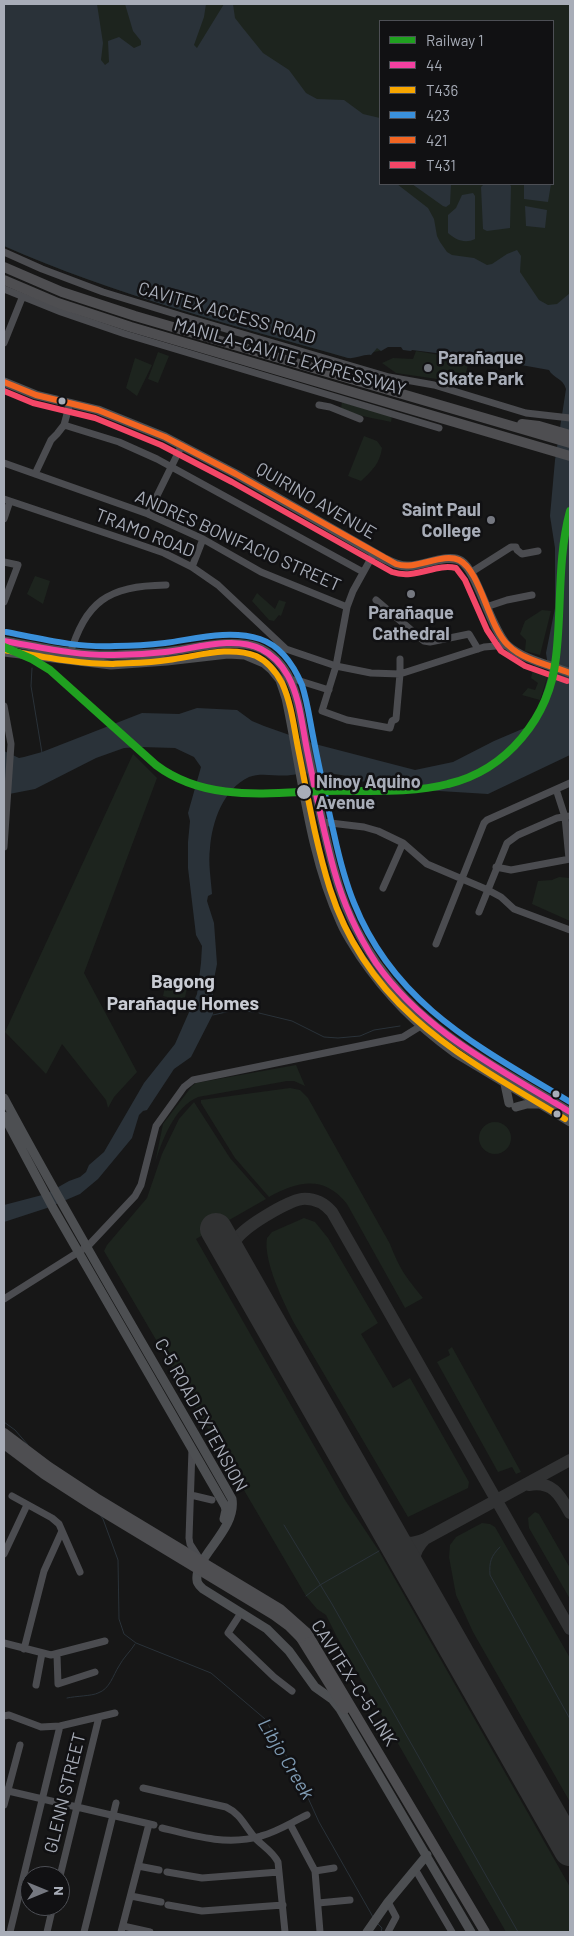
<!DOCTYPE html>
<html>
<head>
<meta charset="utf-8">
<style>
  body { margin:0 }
  #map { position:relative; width:574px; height:1936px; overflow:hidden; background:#171717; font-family:Barlow,sans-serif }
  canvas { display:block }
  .frame { position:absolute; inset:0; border:5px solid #a8adb8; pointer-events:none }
  .legend { position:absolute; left:379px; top:20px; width:175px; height:165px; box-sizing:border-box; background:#111113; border:1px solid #4d4f55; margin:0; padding:6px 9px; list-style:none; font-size:15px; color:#a8adb8 }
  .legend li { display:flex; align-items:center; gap:10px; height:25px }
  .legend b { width:25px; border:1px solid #4d4f55 }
  .north { position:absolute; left:20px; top:1866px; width:50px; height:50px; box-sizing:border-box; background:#111113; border:1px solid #4d4f55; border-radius:50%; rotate:90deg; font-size:14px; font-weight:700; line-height:20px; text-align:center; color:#a8adb8 }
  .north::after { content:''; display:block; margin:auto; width:18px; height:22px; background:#757880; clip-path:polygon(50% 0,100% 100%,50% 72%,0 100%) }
</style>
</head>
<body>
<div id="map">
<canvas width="574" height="1936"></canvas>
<div class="frame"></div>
<ul class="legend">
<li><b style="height:6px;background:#20a020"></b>Railway 1</li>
<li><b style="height:6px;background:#f240a1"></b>44</li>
<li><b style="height:6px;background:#f7a600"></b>T436</li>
<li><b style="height:6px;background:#3a90db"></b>423</li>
<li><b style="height:6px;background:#f26522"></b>421</li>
<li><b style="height:6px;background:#f34667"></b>T431</li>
</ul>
<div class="north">N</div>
</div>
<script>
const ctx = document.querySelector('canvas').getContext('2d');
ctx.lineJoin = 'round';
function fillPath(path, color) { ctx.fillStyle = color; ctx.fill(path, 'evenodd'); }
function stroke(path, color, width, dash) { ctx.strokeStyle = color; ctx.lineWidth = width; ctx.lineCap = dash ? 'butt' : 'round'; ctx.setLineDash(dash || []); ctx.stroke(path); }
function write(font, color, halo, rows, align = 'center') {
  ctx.font = font + ' Barlow,sans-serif'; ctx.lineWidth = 5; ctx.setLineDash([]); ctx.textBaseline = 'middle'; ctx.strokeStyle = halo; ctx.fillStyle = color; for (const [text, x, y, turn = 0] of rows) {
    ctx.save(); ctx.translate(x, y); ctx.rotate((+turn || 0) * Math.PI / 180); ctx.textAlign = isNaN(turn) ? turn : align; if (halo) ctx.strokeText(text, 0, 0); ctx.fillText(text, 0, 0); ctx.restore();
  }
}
fillPath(new Path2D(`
  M4,4H570V311L399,304L383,350L348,358C232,325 115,295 4,246ZM380,21H553V184H380Z
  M416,351L452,357L460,354L467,356L470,359L462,385L437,379L396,373L382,363L393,358L413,359Z
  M158,352L169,356L158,383L148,379Z
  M135,358L152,365L137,396L126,388Z
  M342,402L392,416L391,422C373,418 357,416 341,408Z
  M364,436L377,441L382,448C380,463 372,471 361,481L348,476Z
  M35,576L50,581L43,604L27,594Z
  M257,593L275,609L279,600L286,602L281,616L279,615L274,621L269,620L252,601Z
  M542,610L551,611L540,655L525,651L526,640L520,634L525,621Z
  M534,665L549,672L540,700L522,695L528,688L535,690L538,683L531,678Z
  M133,754L157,778L84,973L137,1072L114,1097L108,1108L106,1100L62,1044L46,1074L5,1032Z
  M559,877L570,878V921L532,904L538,881L552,880Z
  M166,982L187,988L184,1002L163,996Z
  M296,1065L305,1086L294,1081H287L198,1097C174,1107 162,1141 155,1163L163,1124L192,1086L196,1083Z
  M290,1088L300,1090L308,1098L390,1244C400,1270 406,1277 423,1298L405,1308L347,1204C324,1175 298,1181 269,1197L235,1158L201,1103V1100Z
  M194,1102L230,1158L266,1199L196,1239L345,1500L379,1551L570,1887V1932H506L337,1637L326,1615L317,1609L306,1596L104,1251L107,1245L147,1198L162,1154L179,1119Z
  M479 1138a16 16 0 1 1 32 0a16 16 0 1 1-32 0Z
  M304,1218L315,1222L328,1238L378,1323L361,1334L393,1388L410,1378L469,1482L468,1488L408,1517L294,1323C284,1303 263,1261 267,1238L272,1232Z
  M452,1347L521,1472L516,1474L512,1467L498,1472L437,1362L450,1355L448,1350Z
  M535,1512L539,1514L570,1568V1599L529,1528L528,1518Z
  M482,1523L490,1524L495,1527L570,1658V1802L473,1632L456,1595L449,1557L450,1545L456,1537Z`), '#1d241e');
fillPath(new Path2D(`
  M4,4H97L103,43L101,60L105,65L109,62L108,41L119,37L134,48L141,45V41L133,31L125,4H206L204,17L194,45L197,48L224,4H233L235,18L242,27L263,53L289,70L306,93L317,99L344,100L363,114L380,118V184H397L428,208L434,219L437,236L440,242L447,252L452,255L474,258L487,265L492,264L507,254L517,250L521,256L520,272L539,300L548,305L557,304L570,293V755L488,794L407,789L355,780C343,771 305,773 291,775C278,777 261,772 249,777C223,789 212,822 210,848C208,863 211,879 212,894L208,896L207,901L214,923L217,964L213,984V1014L191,1057L174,1069L147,1110L143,1111L139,1115L132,1138L98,1179L80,1194L47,1208L4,1222V1205L46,1194L69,1181L80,1177L86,1172L89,1165L104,1152L144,1083L175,1044L197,994L201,963L202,946L196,935L188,868V842L190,821L188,813L201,767L194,757L175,748L141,747L124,748L96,758L35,789L4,795V751L19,758L24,757L42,752L142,713L179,714L197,708L237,710L252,721L264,726L315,744L415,770L453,762L494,741L527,727L538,711L549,673L546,653L555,608V548L550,516L555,460L566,389C563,378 553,378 549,370L510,363L477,360L461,352L452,355L412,350L411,351L403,350L401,347H388L381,351L377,348L371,355C363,354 356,359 348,358C232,325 115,295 4,246Z
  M412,184H451L450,204L446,207L443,206Z
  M484,184H509L511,186L510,228L487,231L483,229L481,187Z
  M524,184H551L548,202L524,199Z
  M473,193L475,196V239C465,244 456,240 448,233V215L456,208L462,195Z
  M525,206L547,210L545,228L526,226Z`), '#2a3239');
stroke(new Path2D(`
  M32,668L31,686L42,753
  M259,1013L292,1021L324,1037L338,1038L360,1036L374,1030L400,1026
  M213,1015L235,1010L254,1012
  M4,1422L15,1430L28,1445
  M100,1515L103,1519L118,1560L119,1619L124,1634L136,1643L211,1673L265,1719L298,1776L319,1822L373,1917
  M284,1525L332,1604L518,1932
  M500,1547C491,1556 489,1562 490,1575L570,1719
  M306,1596L320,1585L379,1551
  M67,1698C76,1696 92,1696 98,1693C110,1689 113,1675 119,1666C123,1658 130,1652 135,1644
  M378,1924L382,1928L381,1932`), '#2a3239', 1);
stroke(new Path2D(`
  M238,1268C235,1260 232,1251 235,1242C239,1229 288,1201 302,1199C314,1198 324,1203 332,1212L570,1629
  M529,1485C553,1481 560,1495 570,1513
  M389,1532C400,1545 410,1545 425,1539
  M419,1584C412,1566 411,1553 425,1539L570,1460`), '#313233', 12);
stroke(new Path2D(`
  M216,1229L570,1850`), '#313233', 32);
stroke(new Path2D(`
  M4,252L42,269L103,292L185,317L389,377L434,385L526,413L570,418
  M4,289L61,312L125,334L439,428
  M4,343L22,298
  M319,405L330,407L360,419
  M64,425L119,442L157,459L363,572
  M4,463L148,514L203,539L261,572L347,607
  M35,474L51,440L57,434L64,425L70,403
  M4,499L135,543L164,553L192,567L218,585L286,649L336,666L371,673L400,674L484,647L508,645
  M148,514L182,445
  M4,519L10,501
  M374,553L353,591L347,607L336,666L322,711L347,720L390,728L392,721L396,719L400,674V659
  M4,562L18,565L4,602
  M192,567L203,539
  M470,573L511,547H516L517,550L522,554L538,551
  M376,600L424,641L430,642L469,634L478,649
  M486,607L507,600L532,595
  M69,657C86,601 107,586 166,585
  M290,680H297L329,690
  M4,706L11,744L4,847
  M556,789L565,817L569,859
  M322,822L364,827L378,831L403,843L427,864L488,890L501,897L514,909L570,930
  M496,867L511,870L570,859
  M383,888L403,843
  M479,912L507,843L518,835L557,818L570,816
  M436,944L484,823L487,820L570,783
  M4,1299L88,1246L135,1196L141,1185L156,1126L184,1087L193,1080L403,1037L424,1024
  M192,1449L189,1538L190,1544L199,1558
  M191,1495L212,1500
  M12,1496L52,1518L59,1524L80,1572
  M4,1554L27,1505
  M239,1616L228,1633L274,1677L292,1691
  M4,1643L51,1655L105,1641
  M24,1649L44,1571L62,1531
  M57,1655L58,1684L95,1672
  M36,1685L42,1653
  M4,1716L9,1715L41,1727L60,1726L115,1713
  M143,1788L226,1807C241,1814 245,1827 256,1839C264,1847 273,1852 278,1862L285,1932
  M4,1790L154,1825
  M4,1805L20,1745
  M290,1824L315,1871L320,1932
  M162,1828C194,1836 228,1846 261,1836C277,1832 292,1822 307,1815
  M138,1866L159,1870
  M415,1869L452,1932
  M315,1871L334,1868
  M167,1872L202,1878L279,1872
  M60,1876L99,1717
  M131,1896L161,1902
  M318,1903L350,1900
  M168,1905L202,1911L283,1905
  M123,1926L150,1932
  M10,1932L60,1726
  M47,1932L53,1906
  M84,1932L116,1803
  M121,1932L149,1824
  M388,1932L396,1917L388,1902`), '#4b4c50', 7);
stroke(new Path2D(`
  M4,382L36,395L98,410L165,437L236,474L383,558C391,562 400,567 409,566C423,566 449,553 461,561C477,571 490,627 507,645C523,660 551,665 570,673
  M4,641C40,647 77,656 114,655C130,654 148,654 165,652C192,649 231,638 257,647C271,652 284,666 290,680C300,701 302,727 307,750C317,796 325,842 339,887C355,939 391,991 434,1025C476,1059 525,1084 570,1112
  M4,652L111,665L167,661L228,654L245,655L264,663L271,669L280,680L286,698C302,772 309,854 341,923C346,935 354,946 360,956C388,997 416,1024 455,1053L570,1122
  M505,1084L509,1103
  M4,1098C76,1233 156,1365 232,1499C237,1530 194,1557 197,1580C197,1584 200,1586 203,1589L267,1629L289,1651L315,1687L332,1699L340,1709L471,1932
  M516,1107L527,1104H538
  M4,1116L53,1208L225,1506L226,1510L224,1519
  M367,1932L388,1902L427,1855`), '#4d4f52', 9);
stroke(new Path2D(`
  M4,267L62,292L135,316L570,443
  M4,280L58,303L131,327L570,456
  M522,424L539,426L570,435
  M307,1633L485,1932
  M301,1638L345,1709`), '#4e4e51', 10);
stroke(new Path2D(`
  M4,1433L49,1467L96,1498L280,1609L307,1633
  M4,1444L44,1474L92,1505L274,1615L289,1626L301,1638`), '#4e4e51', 10);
stroke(new Path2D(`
  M4,641C40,647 77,656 114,655C131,655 148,654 165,652C194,649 233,635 261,649C273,655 282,665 288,676C300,698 302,725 307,750C315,790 323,830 334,870C343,903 357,934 376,963C424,1032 500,1069 570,1112`), '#f240a1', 6);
stroke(new Path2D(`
  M4,650C40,656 76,664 113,664C131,663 150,663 168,660C195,657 229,645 256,656C267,661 276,672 282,683C292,705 294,729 299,753C308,798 316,844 330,889C369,1011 464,1058 565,1119`), '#f7a600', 6);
stroke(new Path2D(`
  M6,632C42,639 78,648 115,646C132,646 149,645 165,643C195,639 229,629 260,639C281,646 294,666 302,685C308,704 310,722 314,741C320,772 327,803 334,834C339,857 345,881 354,903C395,1006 481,1048 570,1102`), '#3a90db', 6);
stroke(new Path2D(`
  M4,382L36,395L98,410L165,437L236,474L396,564C416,571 442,552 459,560C481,571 488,626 508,645C524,661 550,665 570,673`), '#f26522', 6);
stroke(new Path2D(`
  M4,391L33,403L95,418L161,445L232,482L392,572C416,580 435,563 456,568L465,580L487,630L501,651L525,666L567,681`), '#f34667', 6);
stroke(new Path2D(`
  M4,647L32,659L50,670L156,765C205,802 266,793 324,791C363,790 410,794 448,784C507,770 550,717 556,657C562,607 557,560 570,511`), '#20a020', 8);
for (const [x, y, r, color] of [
  [428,368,5,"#757880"],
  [62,401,4.5,"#a8adb8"],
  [491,520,5,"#757880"],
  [411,594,5,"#757880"],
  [304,792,8,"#a8adb8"],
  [556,1094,4.5,"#a8adb8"],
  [557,1114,4.5,"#a8adb8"]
]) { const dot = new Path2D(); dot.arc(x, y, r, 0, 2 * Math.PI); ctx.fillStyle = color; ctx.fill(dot); stroke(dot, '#111113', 2); }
write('18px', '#a8adb8', '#111113', [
  ["CAVITEX ACCESS ROAD",227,313,16],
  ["MANILA–CAVITE EXPRESSWAY",290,357,16],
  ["QUIRINO AVENUE",316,501,30],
  ["TRAMO ROAD",145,533,21],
  ["ANDRES BONIFACIO STREET",238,541,24],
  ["C-5 ROAD EXTENSION",201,1415,61],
  ["CAVITEX–C-5 LINK",354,1683,58],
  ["GLENN STREET",65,1793,-76]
]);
write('bold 18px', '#a8adb8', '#111113', [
  ["Parañaque",438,358],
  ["Skate Park",438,379],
  ["Saint Paul",481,510,"right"],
  ["College",481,531,"right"],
  ["Parañaque",411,613,"center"],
  ["Cathedral",411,634,"center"]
], 'left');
write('bold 18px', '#a8adb8', '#111113', [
  ["Ninoy Aquino",316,782],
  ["Avenue",316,803]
], 'left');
write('bold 19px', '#c9ccd4', '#111113', [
  ["Bagong",183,982],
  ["Parañaque Homes",183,1004]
]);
write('italic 19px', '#7f9bb3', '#111113', [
  ["Libjo Creek",286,1759,59]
]);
</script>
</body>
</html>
